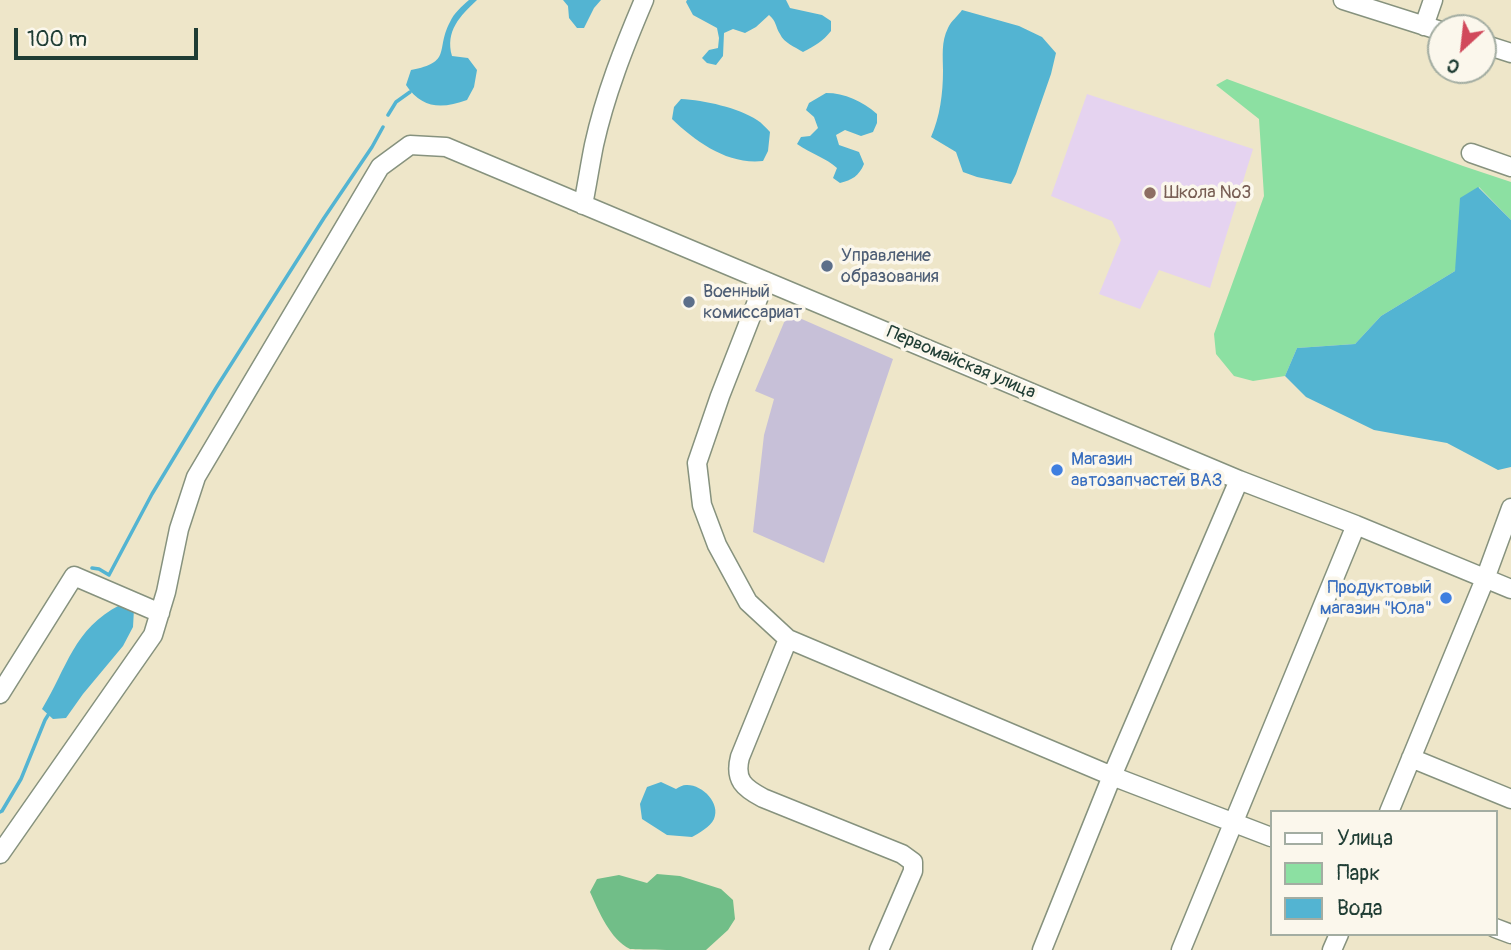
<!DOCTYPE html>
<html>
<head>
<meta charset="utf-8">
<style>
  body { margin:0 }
  #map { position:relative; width:1511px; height:950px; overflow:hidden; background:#eee6c9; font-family:Pangolin,sans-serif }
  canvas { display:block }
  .legend { position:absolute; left:1270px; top:810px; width:228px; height:126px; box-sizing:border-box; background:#fbf7ec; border:2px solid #a3ada2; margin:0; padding:9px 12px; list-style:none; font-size:21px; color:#1f3d34 }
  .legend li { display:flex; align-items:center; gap:14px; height:35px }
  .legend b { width:35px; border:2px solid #a3ada2 }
  .north { position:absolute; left:1427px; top:14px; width:70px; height:70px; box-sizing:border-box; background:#fbf7ec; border:2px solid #a3ada2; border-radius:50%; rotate:207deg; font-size:19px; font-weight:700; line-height:28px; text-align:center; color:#1f3d34 }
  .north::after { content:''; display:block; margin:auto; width:24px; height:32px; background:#d1495b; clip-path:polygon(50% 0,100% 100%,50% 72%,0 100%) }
  .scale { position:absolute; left:14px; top:28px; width:184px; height:32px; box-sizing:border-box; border:4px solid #1f3d34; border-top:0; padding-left:9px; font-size:21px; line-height:24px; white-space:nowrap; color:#1f3d34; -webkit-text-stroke:5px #fbf7ec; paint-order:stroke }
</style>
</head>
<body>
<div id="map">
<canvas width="1511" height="950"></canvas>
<ul class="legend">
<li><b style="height:9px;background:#fff"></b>Улица</li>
<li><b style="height:19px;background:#8ce0a2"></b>Парк</li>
<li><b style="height:19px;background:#53b4d2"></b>Вода</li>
</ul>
<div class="north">С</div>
<div class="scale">100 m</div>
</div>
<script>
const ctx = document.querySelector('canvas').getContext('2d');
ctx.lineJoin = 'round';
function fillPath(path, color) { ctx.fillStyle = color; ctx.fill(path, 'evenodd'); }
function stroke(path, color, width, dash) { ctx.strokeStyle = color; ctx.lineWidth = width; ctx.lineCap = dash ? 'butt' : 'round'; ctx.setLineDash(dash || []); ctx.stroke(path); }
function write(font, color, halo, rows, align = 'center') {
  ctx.font = font + ' Pangolin,sans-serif'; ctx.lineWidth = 7; ctx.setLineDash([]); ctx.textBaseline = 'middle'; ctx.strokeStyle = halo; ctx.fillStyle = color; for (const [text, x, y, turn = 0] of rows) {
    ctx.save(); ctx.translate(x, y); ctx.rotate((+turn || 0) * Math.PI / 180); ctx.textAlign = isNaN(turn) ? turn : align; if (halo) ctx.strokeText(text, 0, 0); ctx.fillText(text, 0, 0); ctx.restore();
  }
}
fillPath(new Path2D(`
  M1087,94L1253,149L1210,288L1159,270L1140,309L1099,294L1121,240L1112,221L1051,196Z`), '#e5d3f0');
fillPath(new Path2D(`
  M788,313L893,359L824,563L753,532L764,435L774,399L755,391Z`), '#c7c0d8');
fillPath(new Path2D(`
  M1227,79L1463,166L1511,182V220L1479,187L1455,271L1381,316L1355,344L1297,348L1285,376L1253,381L1234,376L1216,354L1214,334L1264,196L1259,119L1216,85Z`), '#8ce0a2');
fillPath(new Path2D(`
  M657,874L680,876L721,889L733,900L735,919L728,930L706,950C693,950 639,950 630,949C610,939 599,912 590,892L597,879L619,875L647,883Z`), '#71be88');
fillPath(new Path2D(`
  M469,0H477C460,16 445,31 452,56L468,58L477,70L474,87L467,100C442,109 422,109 406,85L411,70C453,62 435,50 450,22C454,13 462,6 469,0Z
  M563,0H601L594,8L584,28H577L569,18L568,6Z
  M687,0H786L790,8L822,15L831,21V31C823,41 815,46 803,52C795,47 784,43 780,34C775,26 777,22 769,15L756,27L745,33L733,29L724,33L723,56L716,65L707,63L702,58L709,50L718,48L719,38L717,28L693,15L686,2Z
  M962,10L1019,26L1042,37L1056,53L1051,74L1016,174L1011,184L977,177L963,172L956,152L931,137C940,117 943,93 943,71C943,56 941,42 948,28C951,21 958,16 962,10Z
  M826,93C845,93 862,101 877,114V123L873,132L861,136L845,130L836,135L839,145L859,152L864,164C859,176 852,180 840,183L833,178L837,168C826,158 810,153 797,144L801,137L810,136L818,128L814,117L806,110L809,103Z
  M681,99C704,100 739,108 757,120C762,123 766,128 770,132L768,151L763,161C728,165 696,142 672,119L674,107Z
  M1478,187L1511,220V467L1498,470L1447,443L1374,430L1306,397L1285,376L1297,348L1355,344L1381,316L1455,271L1460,198Z
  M120,605L134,609L133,627L123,646L83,694L66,718L53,719L42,709C67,668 74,628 120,605Z
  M661,782L676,789C679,787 683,785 686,785C702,784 721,803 714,819C710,827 699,833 692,837L667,835L642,819L640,804L647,787Z`), '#53b4d2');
stroke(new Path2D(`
  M388,115L396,102L410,92
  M92,568L99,569L109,575L152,494L216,388L324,218L372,147L383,127
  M0,812L2,811L21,779L45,720L50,712`), '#53b4d2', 3.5);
const minor = new Path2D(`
  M1343,0L1441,31
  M1424,26L1433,0
  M1483,44L1511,53
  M1471,153L1511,167
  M583,205C587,185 590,165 594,145C605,95 624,47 644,0
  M765,281L720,396L697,463L702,505L717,545L748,602L788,639L1112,776L1271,837
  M788,639L740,757C734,780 744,788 763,798L902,854L913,862V871L879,950
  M0,694L74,576L160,613
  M1411,758L1511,799
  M1389,812L1485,579L1511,508
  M0,854L153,635L166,592L179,529L196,477L380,167L410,145L446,147L1239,480L1356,525L1511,589
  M1495,928L1511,934
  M1042,950L1112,776L1239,480
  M1181,950L1356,525
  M1332,950L1339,934`);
stroke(minor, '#86927e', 21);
stroke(minor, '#fff', 18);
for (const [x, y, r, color] of [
  [1150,193,7,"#8d6e63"],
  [827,266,7,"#5c6f8a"],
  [689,302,7,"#5c6f8a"],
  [1057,470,7,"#3f7fe0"],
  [1446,598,7,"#3f7fe0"]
]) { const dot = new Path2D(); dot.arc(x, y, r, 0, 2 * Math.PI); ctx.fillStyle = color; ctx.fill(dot); stroke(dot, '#fbf7ec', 2.5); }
write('18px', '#785e54', '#fbf7ec', [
  ["Школа №3",1164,193]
], 'left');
write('18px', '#4e5e75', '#fbf7ec', [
  ["Управление",841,256],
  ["образования",841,277],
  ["Военный",703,292],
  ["комиссариат",703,313]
], 'left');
write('18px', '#1f3d34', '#fbf7ec', [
  ["Первомайская улица",961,363,23]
]);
write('18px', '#366cbe', '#fbf7ec', [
  ["Магазин",1071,460],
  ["автозапчастей ВАЗ",1071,481],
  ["Продуктовый",1432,588,"right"],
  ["магазин \"Юла\"",1432,609,"right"]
], 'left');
</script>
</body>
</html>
